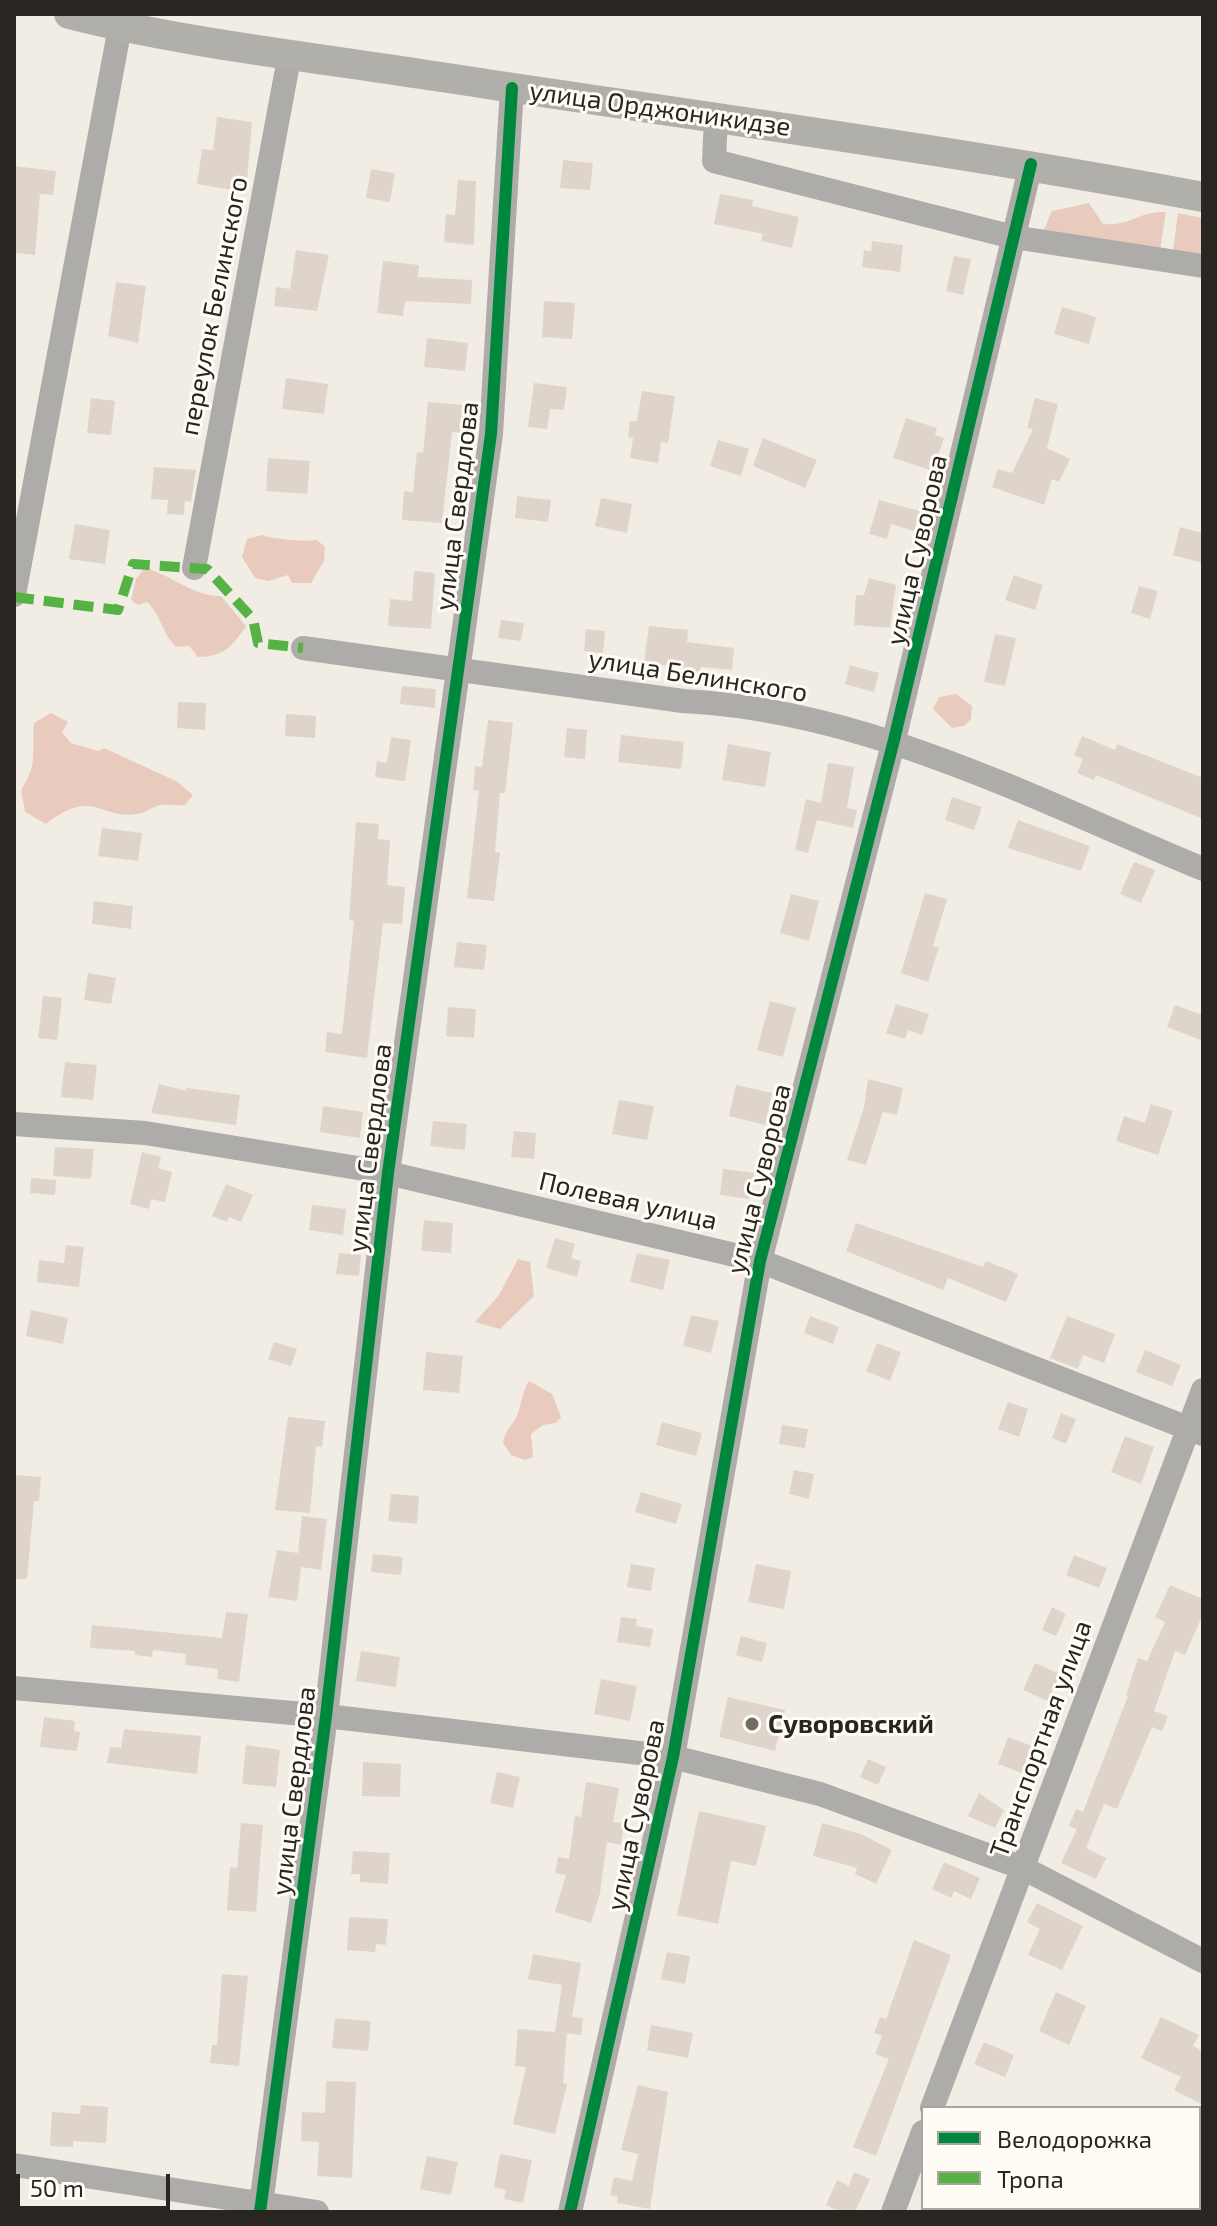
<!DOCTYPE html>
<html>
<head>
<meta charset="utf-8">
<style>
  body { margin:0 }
  #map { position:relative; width:1217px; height:2226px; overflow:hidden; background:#f1ede5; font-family:"Exo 2",sans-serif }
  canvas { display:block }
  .frame { position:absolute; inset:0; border:16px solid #292621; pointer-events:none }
  .legend { position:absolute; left:921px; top:2106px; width:280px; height:104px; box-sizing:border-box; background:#fffcf6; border:2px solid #a9a6a1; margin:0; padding:10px 14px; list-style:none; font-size:24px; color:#292621 }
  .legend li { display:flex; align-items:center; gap:16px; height:40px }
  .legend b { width:40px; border:2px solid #a9a6a1 }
  .scale { position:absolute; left:16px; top:2174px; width:154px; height:36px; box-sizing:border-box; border:4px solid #292621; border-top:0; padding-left:10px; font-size:24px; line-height:28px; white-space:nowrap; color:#292621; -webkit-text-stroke:6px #fffcf6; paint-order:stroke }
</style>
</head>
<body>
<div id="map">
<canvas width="1217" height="2226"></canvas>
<div class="frame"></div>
<ul class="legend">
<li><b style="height:10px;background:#00873e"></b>Велодорожка</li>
<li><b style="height:10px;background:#56b245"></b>Тропа</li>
</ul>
<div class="scale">50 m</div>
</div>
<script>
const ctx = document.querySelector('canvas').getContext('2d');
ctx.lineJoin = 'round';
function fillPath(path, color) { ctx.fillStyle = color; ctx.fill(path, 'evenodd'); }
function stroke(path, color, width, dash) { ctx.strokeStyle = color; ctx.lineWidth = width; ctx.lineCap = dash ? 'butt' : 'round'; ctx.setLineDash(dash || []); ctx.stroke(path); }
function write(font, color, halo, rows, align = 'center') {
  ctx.font = font + ' "Exo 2",sans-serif'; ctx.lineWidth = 6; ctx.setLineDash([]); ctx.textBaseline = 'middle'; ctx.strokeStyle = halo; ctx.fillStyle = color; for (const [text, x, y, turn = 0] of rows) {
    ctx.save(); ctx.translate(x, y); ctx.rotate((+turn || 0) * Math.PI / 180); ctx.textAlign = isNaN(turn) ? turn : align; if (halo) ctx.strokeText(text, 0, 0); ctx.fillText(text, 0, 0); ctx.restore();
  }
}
fillPath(new Path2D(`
  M1089,203L1103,224C1134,226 1137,211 1166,212L1160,251L1042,234L1052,211Z
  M1178,213L1203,218V255L1173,250Z
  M262,535C270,539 309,542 317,540L325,547L324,561L311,583H292L288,575L269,581L255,578L242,557L247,539Z
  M145,568C172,575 194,597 221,596L246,626C233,646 223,657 198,657L189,646L176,647C162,633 161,615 147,602L138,605L131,600L136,579Z
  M956,694L972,706L971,719L964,726L952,728L933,709L939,697Z
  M51,713L68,722L62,732L71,743L98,751L104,748L176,781L193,795L185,805C175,806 162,803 154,807C153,807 144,813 142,813C100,823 96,785 46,824L25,812L21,790C39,763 31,753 34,723Z
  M518,1259L530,1262L534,1296L500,1329L475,1322L499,1295Z
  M529,1381L552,1394L561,1417L556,1423L543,1425L531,1434L533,1457L525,1460L511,1455L503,1443C506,1427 514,1425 518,1413C522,1401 522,1392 529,1381Z`), '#e9cbbd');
fillPath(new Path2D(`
  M217,117L252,122L246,192L197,184L202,149L213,150Z
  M563,160L593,163L590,190L560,188Z
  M14,166L56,171L53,195L40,194L35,255L14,253Z
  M371,169L395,173L390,202L366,198Z
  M458,180L476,181L474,245L444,242L446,214L455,215Z
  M720,194L753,200L752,206L799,217L792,248L761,241L763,234L714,224Z
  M872,241L903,245L900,272L862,267L864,250L871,251Z
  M296,250L329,255L317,311L274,306L276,287L290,289Z
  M954,256L971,259L963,295L946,291Z
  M383,261L419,265L418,277L472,280L471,304L405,301L403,316L377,313Z
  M116,282L146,286L138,343L108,336Z
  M544,301L575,303L572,339L542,337Z
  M1062,307L1096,317L1089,344L1054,334Z
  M427,338L468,343L465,371L424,367Z
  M286,378L328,384L324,414L282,409Z
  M534,383L567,387L564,410L550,409L547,429L528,427Z
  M642,391L675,396L668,443L661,442L658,463L630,458L633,438L628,437L630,421H637Z
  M91,398L115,401L111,435L87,433Z
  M1035,398L1058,404L1047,448L1070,459L1059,482L1052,479L1044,505L992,487L998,469L1012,473L1033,429L1027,428Z
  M428,402L465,405L463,433L452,432L442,523L402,520L404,491L413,492L417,452L423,453Z
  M906,418L937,428L935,435L944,438L933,471L893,458Z
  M763,438L817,460L805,488L753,466Z
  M718,440L749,449L741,476L710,466Z
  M268,458L310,461L307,494L266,491Z
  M154,467L196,470L191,502L185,501L184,515L167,514L168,500L151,499Z
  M517,496L551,500L548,522L515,518Z
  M601,498L632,504L627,533L595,526Z
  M879,500L920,511L914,531L891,524L887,539L869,534Z
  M75,524L110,530L105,564L69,559Z
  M1180,527L1203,533V563L1173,555Z
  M414,571L435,573L431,629L388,626L390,599L412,601Z
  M1014,575L1043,585L1035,610L1005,600Z
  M869,578L896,585L890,628L854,625L856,595H864Z
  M1139,586L1158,591L1150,619L1131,613Z
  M501,620L524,623L521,641L498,638Z
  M649,626L688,630L687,642L734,648L732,670L701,667L697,687L680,683L683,667L644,663Z
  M586,629L605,631L603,653L584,651Z
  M995,634L1016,638L1005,686L984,682Z
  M850,665L879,673L874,692L845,684Z
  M402,686L436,689L435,708L400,704Z
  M178,702L206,703L205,730L177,728Z
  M286,714L316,716L315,738L285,736Z
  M488,720L513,723L505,793H500L495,852L500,853L494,901L467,898L479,791L473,790L475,766L482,767Z
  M567,728L587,730L585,759L564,757Z
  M621,735L684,742L681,769L618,762Z
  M1082,736L1115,750L1117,744L1203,778V819L1096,775L1094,780L1077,773L1083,759L1074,755Z
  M391,737L411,740L405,781L375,777L377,761L387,763Z
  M728,744L771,752L765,787L722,780Z
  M828,763L854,767L847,808L857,810L853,828L817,820L808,853L795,850L806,799L821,803Z
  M952,797L982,807L974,830L945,820Z
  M1018,820L1090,846L1081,871L1008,848Z
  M356,822L379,824L378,839L390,840L387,885L405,887L402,924L383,923L367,1058L325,1052L327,1032L342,1034L354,921L349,920Z
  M102,828L142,833L138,861L98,856Z
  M1134,862L1155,870L1141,903L1120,894Z
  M925,893L947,899L933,946L939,947L928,982L901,973Z
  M791,894L819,901L809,941L780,933Z
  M94,901L133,906L131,929L92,924Z
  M457,942L487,945L484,970L454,967Z
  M88,973L116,978L111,1004L84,1000Z
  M43,996L62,998L57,1040L38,1038Z
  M770,1001L796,1008L783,1057L757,1050Z
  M896,1004L929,1014L922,1035L908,1030L905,1039L886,1033Z
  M1175,1005L1203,1015V1041L1167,1027Z
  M448,1007L476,1009L474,1038L446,1036Z
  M65,1062L97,1065L93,1100L61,1097Z
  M868,1079L903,1088L897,1115L883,1112L866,1165L847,1160L864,1107Z
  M159,1084L186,1091V1088L240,1095L236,1125L151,1113Z
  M736,1085L772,1093L765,1125L729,1116Z
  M619,1100L654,1106L647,1140L612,1134Z
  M1151,1104L1173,1111L1158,1155L1116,1141L1124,1116L1145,1123Z
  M323,1106L363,1112L360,1138L320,1132Z
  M433,1121L467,1124L465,1150L430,1146Z
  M514,1131L536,1133L534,1159L511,1157Z
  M55,1147L94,1149L91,1179L53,1176Z
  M142,1152L161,1157L158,1168L172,1172L165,1202L151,1199L149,1209L130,1204Z
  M723,1169L754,1173L750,1199L720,1195Z
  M31,1178L56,1180L55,1195L30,1193Z
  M226,1184L253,1195L241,1222L229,1217L227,1222L212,1216Z
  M312,1205L346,1209L343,1235L309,1230Z
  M424,1220L453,1223L451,1253L421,1251Z
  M856,1223L983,1267L986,1261L1018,1274L1006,1302L948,1278L943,1290L846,1251Z
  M555,1238L575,1244L571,1258L581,1261L577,1277L546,1268Z
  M66,1245L84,1247L79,1287L37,1282L39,1260L64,1263Z
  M339,1253L361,1255L359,1276L336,1274Z
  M637,1253L670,1260L663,1290L630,1282Z
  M31,1310L68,1318L63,1344L26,1336Z
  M691,1315L719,1321L711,1353L683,1346Z
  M810,1316L839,1327L833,1344L804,1333Z
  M1067,1316L1115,1334L1104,1363L1083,1355L1078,1369L1050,1358Z
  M274,1342L297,1349L291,1366L268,1359Z
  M877,1343L901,1352L890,1381L866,1371Z
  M1145,1350L1181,1365L1172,1386L1136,1372Z
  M426,1352L463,1356L459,1393L423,1390Z
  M1008,1402L1028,1409L1019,1437L998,1429Z
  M1061,1413L1076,1419L1066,1444L1052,1438Z
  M288,1417L325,1421L322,1447L316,1446L310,1513L275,1510Z
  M662,1422L702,1433L696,1456L656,1445Z
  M782,1425L808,1429L805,1448L779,1444Z
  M1125,1436L1154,1447L1141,1484L1111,1472Z
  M794,1470L814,1474L809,1499L789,1494Z
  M14,1475L41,1477L39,1501H34L27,1579H14Z
  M641,1492L682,1504L676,1524L635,1512Z
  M391,1494L419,1496L417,1524L388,1521Z
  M302,1516L327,1519L321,1570L301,1567L297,1601L268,1597L277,1550L298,1553Z
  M373,1554L403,1557L401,1575L371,1572Z
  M1074,1555L1107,1568L1099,1588L1066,1575Z
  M631,1564L655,1568L651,1591L627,1587Z
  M756,1564L791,1571L784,1609L748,1602Z
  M1170,1585L1203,1599V1614L1185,1655L1175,1651L1154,1711L1168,1716L1162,1731L1152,1727L1117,1809L1104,1804L1086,1848L1106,1858L1096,1879L1061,1863L1077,1829L1069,1826L1076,1809L1083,1812L1128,1696L1126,1695L1138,1658L1147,1661L1165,1622L1155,1617Z
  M1052,1607L1066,1614L1056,1636L1042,1630Z
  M226,1612L248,1614L239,1682L217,1679L218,1669L185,1665L186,1654L153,1650L152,1657L135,1655V1651L90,1648L92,1625L222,1638Z
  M621,1617L637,1619L636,1626L653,1629L650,1647L617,1642Z
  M741,1636L767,1643L762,1662L736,1655Z
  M361,1651L400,1657L396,1687L356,1681Z
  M1035,1663L1060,1674L1048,1701L1023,1690Z
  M601,1679L637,1686L630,1721L594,1714Z
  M728,1697L785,1710L775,1751L719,1737Z
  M44,1717L75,1721L74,1731L80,1732L77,1751L40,1747Z
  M124,1729L201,1736L197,1774L107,1763L110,1747L121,1748Z
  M1008,1737L1032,1746L1022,1773L998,1764Z
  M246,1745L280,1750L276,1787L242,1784Z
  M868,1759L886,1767L878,1785L860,1777Z
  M363,1762L401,1764L400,1797L362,1796Z
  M497,1772L520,1777L513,1808L490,1803Z
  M586,1782L619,1788L613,1822L624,1823L621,1845L607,1842L600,1893L591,1923L555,1912L566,1875L555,1873L558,1857L569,1859L575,1816L581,1817Z
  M979,1793L1004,1810L995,1828L968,1816Z
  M699,1811L766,1826L756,1866L731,1861L718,1924L677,1915Z
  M241,1823L263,1825L256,1912L227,1910L230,1867L237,1868Z
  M822,1823L861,1834L892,1850L876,1884L855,1874L857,1868L813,1856Z
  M353,1851L390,1853L388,1884L360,1882V1874H351Z
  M944,1862L980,1878L971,1899L954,1891L951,1898L932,1889Z
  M1037,1903L1083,1926L1062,1970L1028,1955L1040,1929L1027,1922Z
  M349,1917L388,1919L386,1945L376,1944L375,1952L347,1950Z
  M914,1940L951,1955L876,2156L853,2147L889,2059L875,2054L882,2036L874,2033L880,2017L886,2019Z
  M667,1952L690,1956L685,1984L661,1979Z
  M533,1954L581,1963L572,2017L583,2018L581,2035L555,2032L562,1985L528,1979Z
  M222,1974L248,1976L239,2066L210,2063L212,2045H217Z
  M1056,1992L1086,2006L1069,2045L1039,2031Z
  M1161,2017L1199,2035L1193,2046L1203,2051V2105L1174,2090L1181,2077L1141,2058Z
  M335,2018L371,2021L368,2051L332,2048Z
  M651,2025L693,2033L688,2058L647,2050Z
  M518,2029L567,2033L563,2083L567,2084L555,2134L513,2124L526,2067L515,2066Z
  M984,2042L1014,2055L1005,2077L974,2064Z
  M326,2081L356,2082L352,2178L317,2176L319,2142L301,2141L302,2112L325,2113Z
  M638,2085L668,2092L650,2209L617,2203L618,2197L610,2195L614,2177L632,2181L638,2154L621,2150Z
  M81,2105L108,2107L106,2143L73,2141V2147L50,2146L52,2112L80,2114Z
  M500,2154L532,2160L523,2203L504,2199L506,2190L494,2187Z
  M427,2156L458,2162L451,2195L420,2189Z
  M854,2172L870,2179L855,2212H841L826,2205L837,2180L849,2186Z`), '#dfd4c9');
stroke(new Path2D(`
  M716,118L714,161L1013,237L1203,266
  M194,568L290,53
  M14,595L120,27
  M303,648L683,701C867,710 1036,800 1203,869
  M14,1124L145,1133L388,1173L760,1261L1203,1434
  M14,1688L326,1716L673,1757L820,1794L1023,1868L1203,1961
  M932,2108L1203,1390
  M14,2165L317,2212
  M260,2212L326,1716L388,1173L491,434L512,88
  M570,2212L673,1757L760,1261L894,740L1031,164
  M893,2212L923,2132`), '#aeaca9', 24);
stroke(new Path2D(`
  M69,14C184,43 304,56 421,74C682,114 943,148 1203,197`), '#b1afaa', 30);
stroke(new Path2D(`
  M14,597L118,610L133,564L207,569L253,619L258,643L303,648`), '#56b245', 10, [20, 10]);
stroke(new Path2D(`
  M260,2212L326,1716L388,1173L491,434L512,88
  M570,2212L673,1757L760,1261L894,740L1031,164`), '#00873e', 12);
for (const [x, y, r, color] of [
  [752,1724,8,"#6f6c66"]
]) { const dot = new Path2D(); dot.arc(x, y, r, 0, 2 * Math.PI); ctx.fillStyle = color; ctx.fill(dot); stroke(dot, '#fffcf6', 3); }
write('26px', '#292621', '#fffcf6', [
  ["улица Орджоникидзе",660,109,8],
  ["переулок Белинского",214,306,-79],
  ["улица Свердлова",457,506,-83],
  ["улица Суворова",917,550,-77],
  ["улица Белинского",698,676,9],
  ["улица Свердлова",370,1148,-83],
  ["улица Суворова",759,1179,-76],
  ["Полевая улица",628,1201,13],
  ["Транспортная улица",1041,1739,-70],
  ["улица Свердлова",294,1791,-83],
  ["улица Суворова",636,1815,-78]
]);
write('bold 26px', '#292621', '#fffcf6', [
  ["Суворовский",768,1724]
], 'left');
</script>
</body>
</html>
